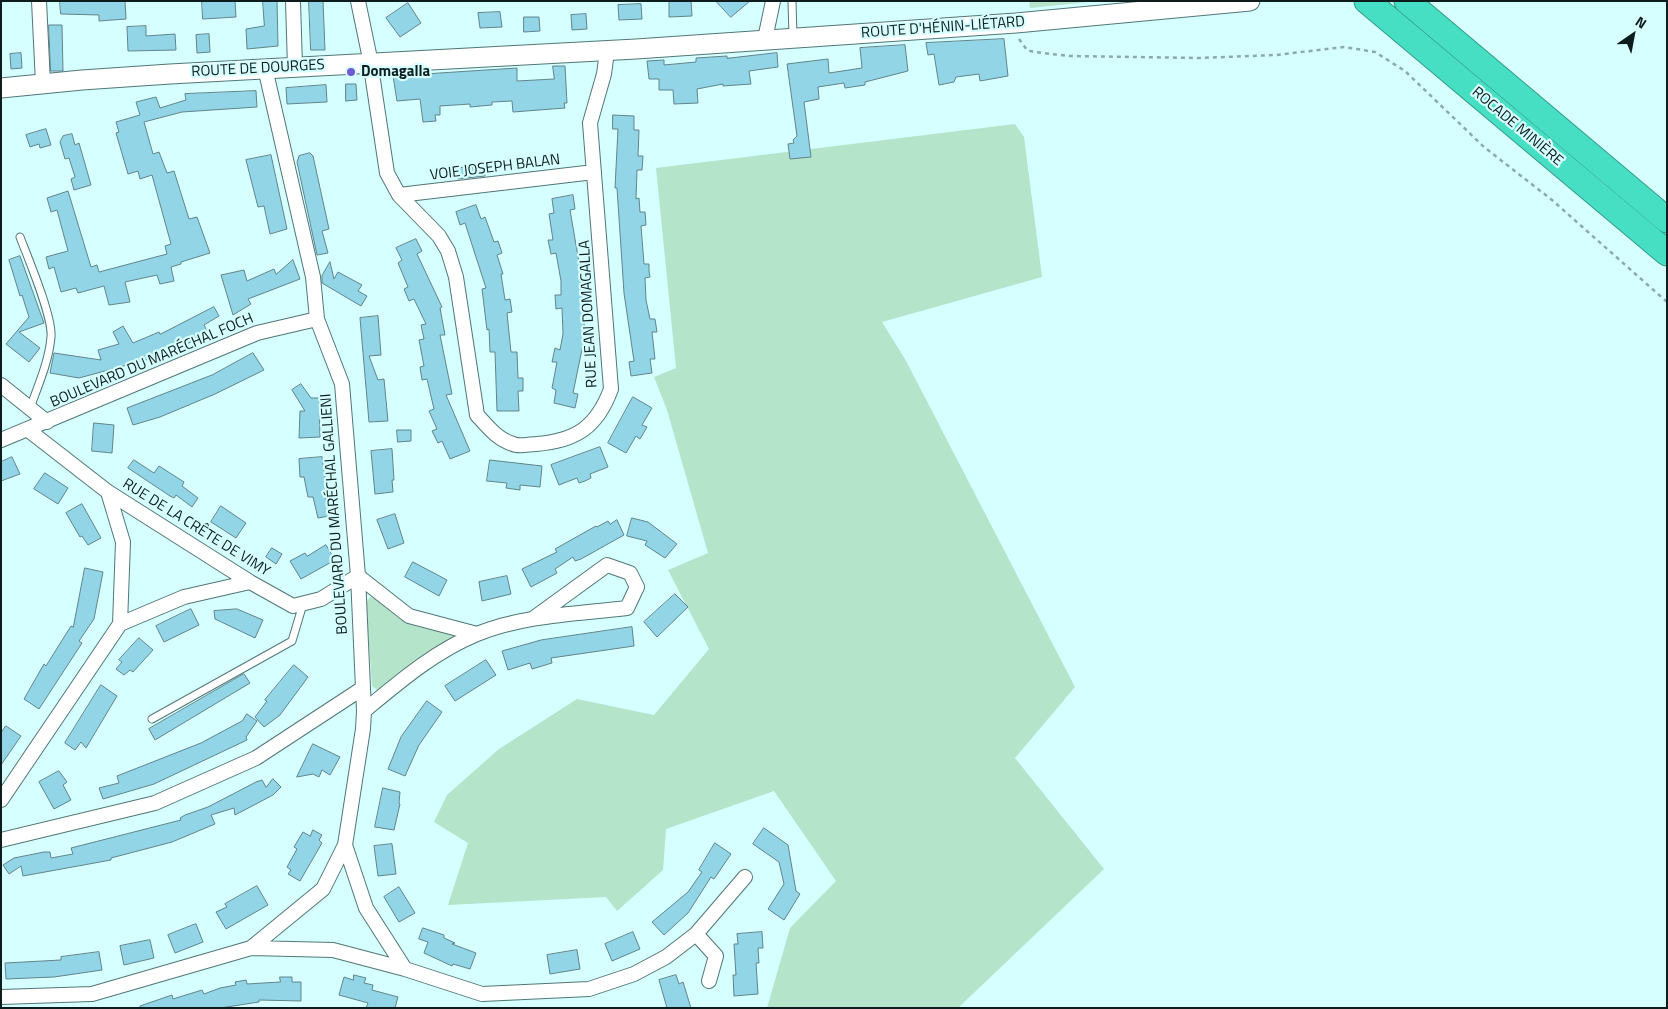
<!DOCTYPE html>
<html>
<head>
<meta charset="utf-8">
<style>
  body { margin:0 }
  #map { position:relative; width:1668px; height:1009px; overflow:hidden; background:#d6ffff; font-family:"Titillium Web",sans-serif }
  canvas { display:block }
  .frame { position:absolute; inset:0; border:2px solid #0d1c1c; pointer-events:none }
  .north { position:absolute; left:1608px; top:10px; width:50px; height:50px; -webkit-text-stroke:4px #d6ffff; paint-order:stroke; rotate:33deg; font-size:14px; font-weight:700; line-height:20px; text-align:center; color:#0d1c1c }
  .north::after { content:''; display:block; margin:auto; width:18px; height:22px; background:#0d1c1c; clip-path:polygon(50% 0,100% 100%,50% 72%,0 100%) }
</style>
</head>
<body>
<div id="map">
<canvas width="1668" height="1009"></canvas>
<div class="frame"></div>
<div class="north">N</div>
</div>
<script>
const ctx = document.querySelector('canvas').getContext('2d');
ctx.lineJoin = 'round';
function fillPath(path, color) { ctx.fillStyle = color; ctx.fill(path, 'evenodd'); }
function stroke(path, color, width, dash) { ctx.strokeStyle = color; ctx.lineWidth = width; ctx.lineCap = dash ? 'butt' : 'round'; ctx.setLineDash(dash || []); ctx.stroke(path); }
function write(font, color, halo, rows, align = 'center') {
  ctx.font = font + ' "Titillium Web",sans-serif'; ctx.lineWidth = 4.5; ctx.setLineDash([]); ctx.textBaseline = 'middle'; ctx.strokeStyle = halo; ctx.fillStyle = color; for (const [text, x, y, turn = 0] of rows) {
    ctx.save(); ctx.translate(x, y); ctx.rotate((+turn || 0) * Math.PI / 180); ctx.textAlign = isNaN(turn) ? turn : align; if (halo) ctx.strokeText(text, 0, 0); ctx.fillText(text, 0, 0); ctx.restore();
  }
}
fillPath(new Path2D(`
  M1033,1H1098L1030,8L1029,3Z
  M1015,124L1024,137L1042,277L882,322L905,359L1075,687L1015,758L1104,869L958,1008H767L790,928L836,881L774,791L666,829L663,870L617,911L606,897L448,905L468,843L434,822L447,795L499,749L577,699L654,715L709,649L668,570L708,553L667,410L654,377L676,368L656,168Z
  M370,597C382,600 390,614 402,620C417,629 435,630 452,632L455,637L452,642L380,692L372,686L366,603Z`), '#b4e4c9');
const building = new Path2D(`
  M60,1H125L126,19L99,21V15L61,14Z
  M202,1H235L236,17L203,19Z
  M263,1H277L278,46L247,49L246,29L264,26Z
  M309,1H323L325,50H311Z
  M691,1L692,16L669,17V2Z
  M716,1H750L731,17Z
  M408,3L421,23L400,37L386,18Z
  M641,4L642,19L619,20L618,5Z
  M500,12L502,27L480,28L478,13Z
  M586,14L587,29L572,30L571,15Z
  M524,17H539L540,31L524,32Z
  M49,25H62L63,71H51Z
  M146,26V36L175,34L176,50L128,51L127,27Z
  M209,34L210,52L197,53L196,35Z
  M1004,39L1008,76L980,81L979,74L956,77L954,82L939,85L934,54L928,55L926,43Z
  M905,45L908,71L865,82V85L845,88L844,83L818,87L819,99L804,102L811,157L790,159L788,144L794,143L793,140L797,136L787,64L828,59L829,73L862,68L860,48Z
  M21,53L22,68L11,69L10,54Z
  M777,53L778,67L749,71L751,84L723,86V84L697,89L698,103L674,104L673,90H659V79H649L647,61L664,60V65L696,62V58L727,56V58Z
  M553,66H565L567,103H564L565,108L513,112L512,101L492,102V105L470,107V104L440,106V115H435L436,121L423,122L420,99L397,101L393,76L517,68V81L554,79Z
  M346,84H356L357,100L346,101Z
  M326,85L327,102L287,104L286,88Z
  M256,91L257,107L182,112L144,122L153,154L159,152L167,173L174,171L189,219L197,217L210,253L181,262V264L171,267L174,281L160,284L157,275L125,282L130,302L109,305L104,286L78,293L76,288L61,292L54,267L49,269L46,257L68,251L57,210L51,212L47,198L68,191L91,267L97,265L99,272L167,254L165,246L171,244L152,175L140,179L138,171L128,174L116,133L119,132L116,122L140,115L136,102L156,97L160,108L186,100L185,94Z
  M613,115L634,116V130H639L638,156H643L642,170H637L636,199L639,198L640,212H645L646,225L641,226L644,264H649V271L650,277L645,278L646,300L650,319H655L657,332H652L655,359H650L652,373L631,376L629,362L634,361L624,293L617,188H615L618,129H613Z
  M46,129L51,145L40,148L39,144L30,147L26,135Z
  M72,134L75,145L79,143L91,185L74,190L71,179L75,177L69,158L65,159L60,142L63,136Z
  M310,153L313,156L329,229L322,231L328,253L317,255L297,162L299,156Z
  M271,155L287,229L270,234L264,206L258,207L246,160Z
  M484,167L485,176L458,179V168Z
  M573,195L575,209L570,210L580,268L585,335L573,393L578,394L575,408L554,403L556,390L552,388L557,362H552L555,348L560,350L563,334L562,308L556,309L555,295H561V281L556,253L551,254L548,240H553L549,214L554,213L552,199Z
  M476,205L481,219L485,217L494,242L498,241L502,253L497,255L503,274H501L505,300L510,299L512,312L507,313L511,352H517L518,378H523V391H518L519,411H497L495,352H490L489,329L487,330L482,289L486,288L465,223L460,225L456,212Z
  M416,239L422,251L417,254L442,307L440,308L445,335H440L452,394L446,395L470,451L450,459L442,441L438,443L432,431L437,429L429,411L434,409L427,379L422,380L420,367L424,366L419,340L424,339L421,325L426,324L414,299L409,301L404,289L408,287L398,263L402,260L396,248Z
  M20,256L44,323L19,332L40,348L29,362L6,344L29,317L22,295L20,296L9,260Z
  M293,260L300,279L248,299L251,304L233,315L221,275L244,270L247,281L274,269L276,274Z
  M330,262L334,279L338,272L362,285L358,291L367,296L361,306L322,283V276Z
  M214,307L219,316L204,325L207,331L189,343L146,360L79,378L50,373L54,353L101,360L98,350L119,344L113,332L123,326L133,343L159,332L160,334Z
  M378,316L381,355L369,356L378,380L384,379L388,421L369,422L360,318Z
  M253,353L264,370L215,394L160,417L133,425L127,408L212,375Z
  M301,384L311,398H319L320,437L299,438L300,411H305L292,390Z
  M633,397L652,408L642,425L647,427L640,439L636,436L626,453L608,443Z
  M94,423L114,425L112,453L92,451Z
  M397,430H411V441L398,442Z
  M600,447L608,467L590,474L591,478L585,481L579,483L577,478L559,485L551,465Z
  M392,449L394,480H392L393,492L375,494L371,451Z
  M12,457L20,474L1,481V462Z
  M322,457L327,489L325,496L329,516L318,518L313,497H308L304,477H300L299,459Z
  M134,460L154,473L159,466L184,482L182,486L198,498L192,507L176,495L174,498L170,496L128,468Z
  M490,460L542,466L540,487L520,485V490L506,488L507,483L487,481Z
  M45,473L68,488L58,504L34,489Z
  M82,504L101,538L88,545L82,536L80,537L66,513Z
  M221,506L246,523L236,538L211,522Z
  M395,514L404,543L388,549L377,520Z
  M632,518L648,522L677,544L665,558L645,545L647,541L627,536Z
  M617,520L624,535L581,559L575,561L573,557L555,569L557,573L531,587L522,569L557,552L555,549L596,526L597,527L608,521L610,524Z
  M326,545L335,560L301,579L290,561L305,553L307,556Z
  M272,548L282,554L276,564L266,557Z
  M413,562L447,580L439,596L405,577Z
  M85,568L103,572L94,619L79,641L82,643L39,709L24,699L44,664L46,666L71,626L73,627Z
  M507,576L511,594L482,601L479,582Z
  M675,594L688,607L657,637L644,622Z
  M191,609L199,625L164,642L156,626Z
  M237,609L263,620L255,638L215,619L214,611Z
  M632,627L634,646L551,658L552,663L532,669L530,663L508,670L502,651L541,640Z
  M139,638L153,650L133,672L130,670L124,675L116,669L122,662L119,660Z
  M486,660L496,675L455,701L445,686Z
  M294,665L308,677L280,715L264,727L255,717L267,701L265,700Z
  M244,674L250,683L155,740L149,729Z
  M101,685L117,696L86,748L81,742L75,750L65,743Z
  M427,701L442,712L419,745L405,776L388,769L401,737Z
  M247,714L257,721L246,737L247,740L154,784L103,799L99,788L119,783L117,776L201,743L242,721Z
  M6,726L21,736L1,765V733Z
  M313,744L340,757L330,775L322,770L319,777L313,774L297,777Z
  M59,771L67,782L63,785L71,800L54,809L39,782Z
  M273,779L281,787L273,795L235,815L234,808L211,815L215,824L172,842L111,858V860L23,876L21,866L9,874L3,865L14,858L44,852H50L51,858L73,854L71,848L181,820L180,818L185,815L208,807L256,782L262,780L266,787Z
  M383,788L400,792L399,803L400,804L394,830L375,827Z
  M764,828L788,845L796,891L800,894L784,920L768,909L784,884L779,862L753,844Z
  M313,830L322,835L319,840L322,843L300,881L288,874L291,870L287,867L297,849L294,847L303,832L310,836Z
  M715,843L731,854L714,879L711,877L688,913L664,935L652,922L688,892L702,872L699,870Z
  M392,844L396,874L378,876L374,846Z
  M257,886L268,905L226,929L216,912L227,907L225,904Z
  M399,887L415,913L399,922L384,897Z
  M196,924L203,942L175,953L168,935Z
  M423,928L444,935V938L455,943L452,944L476,953L470,969L453,964L452,966L424,953L428,942L419,939Z
  M633,932L640,949L612,961L605,944Z
  M762,932L763,948H758L759,963H756L758,994L734,996L733,975H736L734,944H738L737,934Z
  M150,940L154,958L124,965L120,946Z
  M577,950L580,969L550,974L547,955Z
  M99,952L102,970L54,977L6,979L5,963L61,960V957Z
  M354,975L366,978L364,983L373,985L372,990L398,997L395,1008H366L368,1003L339,995L344,977L353,980Z
  M676,975L679,984L683,982L691,1008H667L659,980Z
  M280,977H292V982H301V1001L259,1000V1002L220,1008H140V1006L172,995L173,999L202,990L204,994L220,988L236,985L235,982L246,980L247,984L280,982Z`);
fillPath(building, '#91d5e6');
stroke(building, '#61848c', 1);
const service = new Path2D(`
  M792,1L793,37
  M20,237C28,258 53,317 51,337C49,361 38,386 30,408
  M152,719L292,641L303,604`);
const minor = new Path2D(`
  M39,1L43,83
  M293,1L295,67
  M358,1L369,54L387,173L399,195L439,236L448,251L456,277L477,415C488,427 497,439 513,444C519,447 529,444 536,444C576,441 597,427 611,389L590,123L604,74L606,59L604,50
  M765,39L773,1
  M399,195L594,172
  M1,385L47,422
  M27,429L108,492L250,582L293,606L321,599L358,576L409,616L477,634
  M1,440L257,333L317,319
  M108,492L123,542L120,624
  M364,711C399,682 435,651 477,634C524,615 577,614 627,608L637,587L630,573L607,565L534,618
  M1,800L120,624L184,597L250,582
  M1,840L155,803L256,758L363,688
  M345,845L366,908L405,969L482,994L589,989L634,974L666,957L696,934L745,877
  M696,934L716,956L709,981
  M251,948L323,889L345,845L363,729L364,711L358,576L342,384L317,319L313,277L265,68
  M1,997L92,994L251,948L333,950L405,969`);
const secondary = new Path2D(`
  M1,88L82,80L170,74L636,49L1016,23L1250,1`);
const motorway = new Path2D(`
  M1367,1L1667,253
  M1407,1L1667,220`);
stroke(service, '#527676', 9);
stroke(minor, '#527676', 16);
stroke(secondary, '#527676', 21);
stroke(motorway, '#339b89', 27);
stroke(new Path2D(`
  M1019,39L1027,50L1034,52L1069,56L1199,58L1276,55L1344,47L1375,52L1405,71L1484,147L1552,200L1667,302`), '#8babab', 2.5, [4, 4]);
stroke(service, '#fff', 7);
stroke(minor, '#fff', 14);
stroke(secondary, '#fff', 19);
stroke(motorway, '#47dfc4', 25);
for (const [x, y, r, color] of [
  [351,72,5,"#705bd5"]
]) { const dot = new Path2D(); dot.arc(x, y, r, 0, 2 * Math.PI); ctx.fillStyle = color; ctx.fill(dot); stroke(dot, '#d6ffff', 2); }
write('15px', '#0d1c1c', '#d6ffff', [
  ["ROUTE D'HÉNIN-LIÉTARD",943,28,-4],
  ["ROUTE DE DOURGES",258,69,-3],
  ["ROCADE MINIÈRE",1517,127,40],
  ["VOIE JOSEPH BALAN",495,168,-7],
  ["RUE JEAN DOMAGALLA",589,314,-93],
  ["BOULEVARD DU MARÉCHAL FOCH",152,361,-23],
  ["BOULEVARD DU MARÉCHAL GALLIENI",335,514,-94],
  ["RUE DE LA CRÊTE DE VIMY",196,528,32]
]);
write('bold 15px', '#0d1c1c', '#d6ffff', [
  ["Domagalla",361,72]
], 'left');
</script>
</body>
</html>
